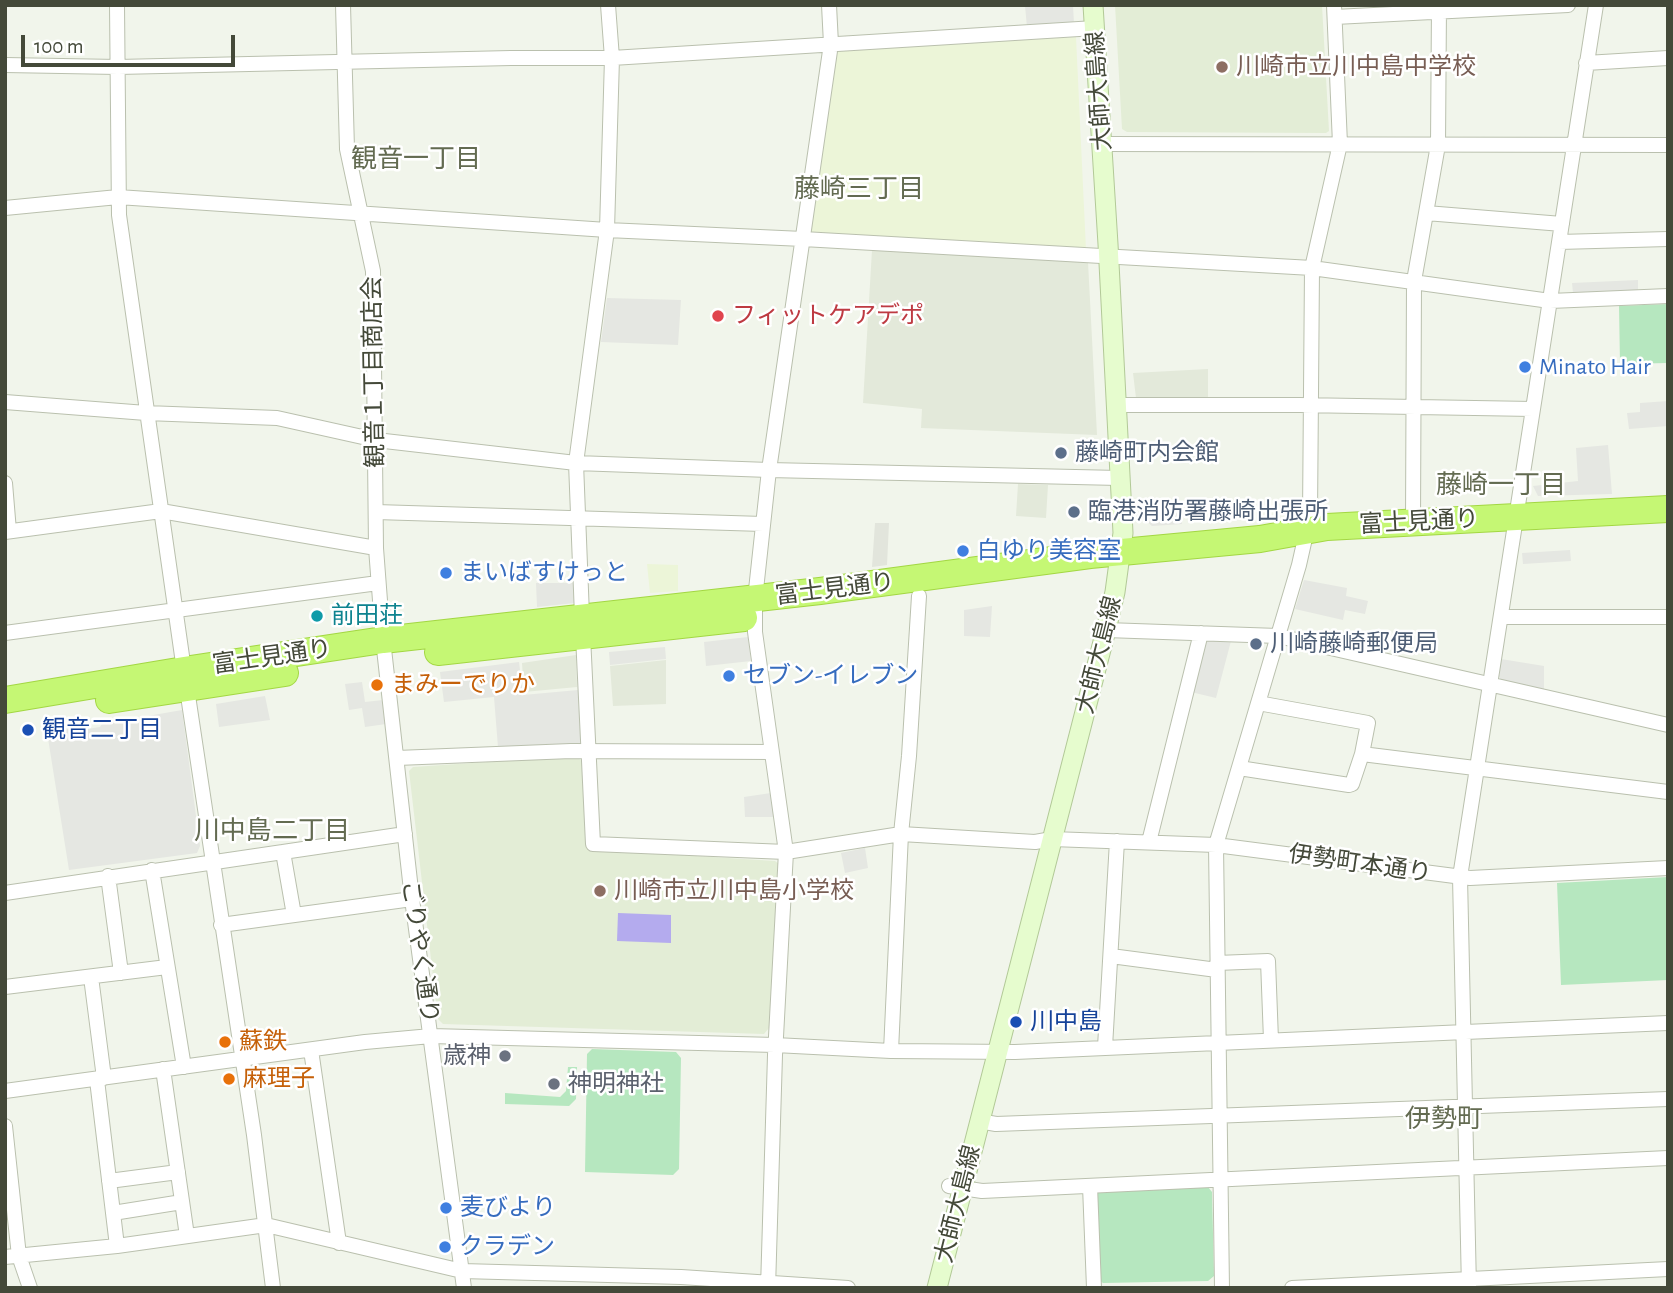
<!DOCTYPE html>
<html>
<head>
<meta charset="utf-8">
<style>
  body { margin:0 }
  #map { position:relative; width:1673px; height:1293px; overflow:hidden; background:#f1f5eb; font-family:"Alegreya Sans",sans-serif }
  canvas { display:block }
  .frame { position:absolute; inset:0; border:7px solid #444939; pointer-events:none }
  .scale { position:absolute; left:21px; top:35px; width:214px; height:32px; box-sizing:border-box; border:4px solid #444939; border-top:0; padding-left:9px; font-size:21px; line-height:24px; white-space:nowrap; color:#444939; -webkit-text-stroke:5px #fff; paint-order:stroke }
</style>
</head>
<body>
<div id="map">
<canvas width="1673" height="1293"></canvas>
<div class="frame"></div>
<div class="scale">100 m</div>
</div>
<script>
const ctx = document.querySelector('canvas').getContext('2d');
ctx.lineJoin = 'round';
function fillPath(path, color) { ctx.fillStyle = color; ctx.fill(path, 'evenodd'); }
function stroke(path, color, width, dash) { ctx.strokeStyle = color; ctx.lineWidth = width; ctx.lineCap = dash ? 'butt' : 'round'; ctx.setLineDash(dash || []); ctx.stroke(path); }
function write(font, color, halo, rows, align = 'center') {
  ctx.font = font + ' "Alegreya Sans","Noto Sans JP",sans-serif'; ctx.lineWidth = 5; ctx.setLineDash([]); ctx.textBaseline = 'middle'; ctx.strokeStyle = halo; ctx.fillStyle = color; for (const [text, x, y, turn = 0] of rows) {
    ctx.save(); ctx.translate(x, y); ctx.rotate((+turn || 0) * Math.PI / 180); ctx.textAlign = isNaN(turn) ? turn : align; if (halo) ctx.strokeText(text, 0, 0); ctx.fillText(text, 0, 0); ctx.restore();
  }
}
fillPath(new Path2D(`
  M872,250L1088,262L1097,435L921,428L922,409L863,403Z
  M1208,369V398H1136L1133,373Z
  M1018,484L1048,485L1046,518L1016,516Z
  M576,655L577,687L524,692L522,663Z
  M666,660V704L613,706L610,666Z`), '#e3e9da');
fillPath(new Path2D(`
  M1076,37L1086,250L809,233L837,50Z
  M647,564L678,565V591L650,593Z`), '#ecf5d8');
fillPath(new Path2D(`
  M875,523H889L887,565L872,567Z`), '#e2e5dc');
fillPath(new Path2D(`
  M1115,5H1322L1329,131L1326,133L1127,132L1122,129Z
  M576,756L583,762L587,849L775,861L779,864L769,1028L764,1034L443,1024L438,1019L409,771L413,767Z`), '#e3edd6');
fillPath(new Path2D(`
  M1668,304V363L1620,364L1619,306Z
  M1668,877V980L1561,985L1557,883Z
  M592,1049L676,1052L681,1058L679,1169L673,1175L585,1172L587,1054Z
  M568,1067H577L576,1099L569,1106L505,1104V1093L560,1097L566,1091Z
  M1208,1187L1212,1192L1214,1276L1208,1281L1103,1283L1099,1280L1096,1195L1100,1191Z`), '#b6e7bf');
fillPath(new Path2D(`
  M1073,5L1074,24L1027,27L1025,6Z
  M1638,280V291L1573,293L1572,283Z
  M607,298L681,300L678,345L601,342Z
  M1668,401V426L1629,429L1627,413L1640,412V403Z
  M1608,445L1612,494L1538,496L1533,486L1578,481L1576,448Z
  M1180,506L1182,524L1152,526L1145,520L1144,509Z
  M1570,550L1571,561L1523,564L1522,553Z
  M1304,580L1347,588L1346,596L1368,601L1365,614L1345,610L1343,620L1295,609Z
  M536,583H574L575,603L537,607Z
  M992,606L990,637L964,636V610Z
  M748,637L751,661L706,666L704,642Z
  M1208,640L1231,641L1216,698L1191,692L1203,644Z
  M665,647L666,659L610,665L609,652Z
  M1501,659L1544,666V691L1502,682L1499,676Z
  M519,662L523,695L578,690L581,746L498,747L494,697L444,702L440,672Z
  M362,682L365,702L383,700L386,724L365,727L362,708L349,710L345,684Z
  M265,696L270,720L219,727L216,704Z
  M182,710L200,846L197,853L69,870L47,732L77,726L81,730L100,727L102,724Z
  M771,793L774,817H745L744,797Z
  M865,848L868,868L845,873L841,853Z`), '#e5e7e2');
fillPath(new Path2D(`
  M618,913L671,915V943L617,941Z`), '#b4abee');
const street = new Path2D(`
  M117,5L119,215L184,670
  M343,5L347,149L373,271L376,548L383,640L412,899L464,1288
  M1335,17L1568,5
  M1586,63L1668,58
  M5,65L118,67L511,58H612L1095,28
  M1102,144L1668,145
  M5,208L118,197L607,230L803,239L1312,268L1550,301L1668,296
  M1426,213L1562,224
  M1559,242L1668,239
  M5,402L146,413L277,418L376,440L576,463L769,470L1119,478
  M1116,405H1299L1533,409
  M5,483L9,531
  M376,512L763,524
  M1413,522L1414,281L1438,145L1439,5
  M5,532L161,511L376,548
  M582,616L576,463L607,230L612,58L608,5
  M1502,617H1668
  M1106,630L1278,636L1668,725
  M5,633L378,583
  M583,636L593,844L786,852L901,834L1035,842L1052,839L1216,845L1470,878L1668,868
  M187,689L254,1135L273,1288
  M1362,754L1668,792
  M397,758L571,751L772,752
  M1239,768L1349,785L1352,784L1362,754L1368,723L1258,703
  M1149,842L1201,633
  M283,852L294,915
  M152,870L184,1067
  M108,876L121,973
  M5,893L405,834
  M221,925L412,899
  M1111,956L1217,970
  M1217,963L1268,961L1271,1040
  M91,977L104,1078
  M5,987L167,967
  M1105,1047L1117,841
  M311,1050L339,1243
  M891,1051L901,834L909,756L919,596
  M163,1069L187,1236
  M97,1080L117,1246
  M5,1091L365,1042L431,1036L775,1045L891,1051L1015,1052L1668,1023
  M979,1121L996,1124L1668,1099
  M5,1126L19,1256L30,1288
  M109,1181L178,1172
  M949,1186L982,1191L1668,1158
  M1090,1186L1094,1288
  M113,1213L182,1202
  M5,1257L117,1246L266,1225L462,1271L681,1277L848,1288
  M768,1288L775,1055L786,852L755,632V599L769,470L831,44L829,5
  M1222,1288L1216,845L1299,565L1310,516L1312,268L1340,144L1334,5
  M1292,1288L1668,1269
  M1469,1288L1460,877L1596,5`);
const secondary = new Path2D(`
  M937,1288L1106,630L1115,592L1123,533L1108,244L1093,5`);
const highway = new Path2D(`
  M438,652L744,618
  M5,700L184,670L383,640L820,591L1090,555L1260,539L1327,527L1668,509
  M109,700L285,673`);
stroke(street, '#bac0ae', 16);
stroke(secondary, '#b2c997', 21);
stroke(highway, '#a3d743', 28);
stroke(street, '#fff', 14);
stroke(secondary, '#e6fcce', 19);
stroke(highway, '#c5f774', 26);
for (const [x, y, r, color] of [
  [1222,67,7,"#8d6e63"],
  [718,316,7,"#e0444e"],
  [1525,367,7,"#3f7fe0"],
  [1061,453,7,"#5c6f8a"],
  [1074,512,7,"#5c6f8a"],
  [963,551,7,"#3f7fe0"],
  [446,573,7,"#3f7fe0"],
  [317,616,7,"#0f9aa8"],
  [1256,644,7,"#5c6f8a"],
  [729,676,7,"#3f7fe0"],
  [377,685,7,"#e8710a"],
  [28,730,7,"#1a4fb4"],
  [600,891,7,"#8d6e63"],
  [1016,1022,7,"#1a4fb4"],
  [225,1042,7,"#e8710a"],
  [505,1056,7,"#6b7280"],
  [229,1079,7,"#e8710a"],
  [554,1084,7,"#6b7280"],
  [446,1208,7,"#3f7fe0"],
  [445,1247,7,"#3f7fe0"]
]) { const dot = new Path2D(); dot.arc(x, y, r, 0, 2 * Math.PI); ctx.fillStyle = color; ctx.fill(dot); stroke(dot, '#fff', 2.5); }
write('24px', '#785e54', '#fff', [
  ["川崎市立川中島中学校",1236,67],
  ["川崎市立川中島小学校",614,891]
], 'left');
write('24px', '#444939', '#fff', [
  ["大師大島線",1099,91,-94],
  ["観音１丁目商店会",374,372,-91],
  ["富士見通り",1419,522,-3],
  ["富士見通り",835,589,-7],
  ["大師大島線",1099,655,-76],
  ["富士見通り",272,657,-8],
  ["伊勢町本通り",1360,864,8],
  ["ごりやく通り",420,952,82],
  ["大師大島線",958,1204,-76]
]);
write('24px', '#be3a42', '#fff', [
  ["フィットケアデポ",732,316]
], 'left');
write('24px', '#366cbe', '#fff', [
  ["Minato Hair",1539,367],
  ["白ゆり美容室",977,551],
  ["まいばすけっと",460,573],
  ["セブン-イレブン",743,676],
  ["麦びより",460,1208],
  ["クラデン",459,1247]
], 'left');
write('24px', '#4e5e75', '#fff', [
  ["藤崎町内会館",1075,453],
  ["臨港消防署藤崎出張所",1088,512],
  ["川崎藤崎郵便局",1270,644]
], 'left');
write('24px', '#0d838f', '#fff', [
  ["前田荘",331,616]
], 'left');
write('24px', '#c56008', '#fff', [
  ["まみーでりか",391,685],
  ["蘇鉄",239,1042],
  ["麻理子",243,1079]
], 'left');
write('24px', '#164399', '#fff', [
  ["観音二丁目",42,730],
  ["川中島",1030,1022]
], 'left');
write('24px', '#5b616d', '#fff', [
  ["歳神",491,1056],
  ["神明神社",568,1084,"left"]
], 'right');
write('26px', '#636b51', '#fff', [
  ["観音一丁目",416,159],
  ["藤崎三丁目",859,189],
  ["藤崎一丁目",1501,485],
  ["川中島二丁目",272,831],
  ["伊勢町",1444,1119]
]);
</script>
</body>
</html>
